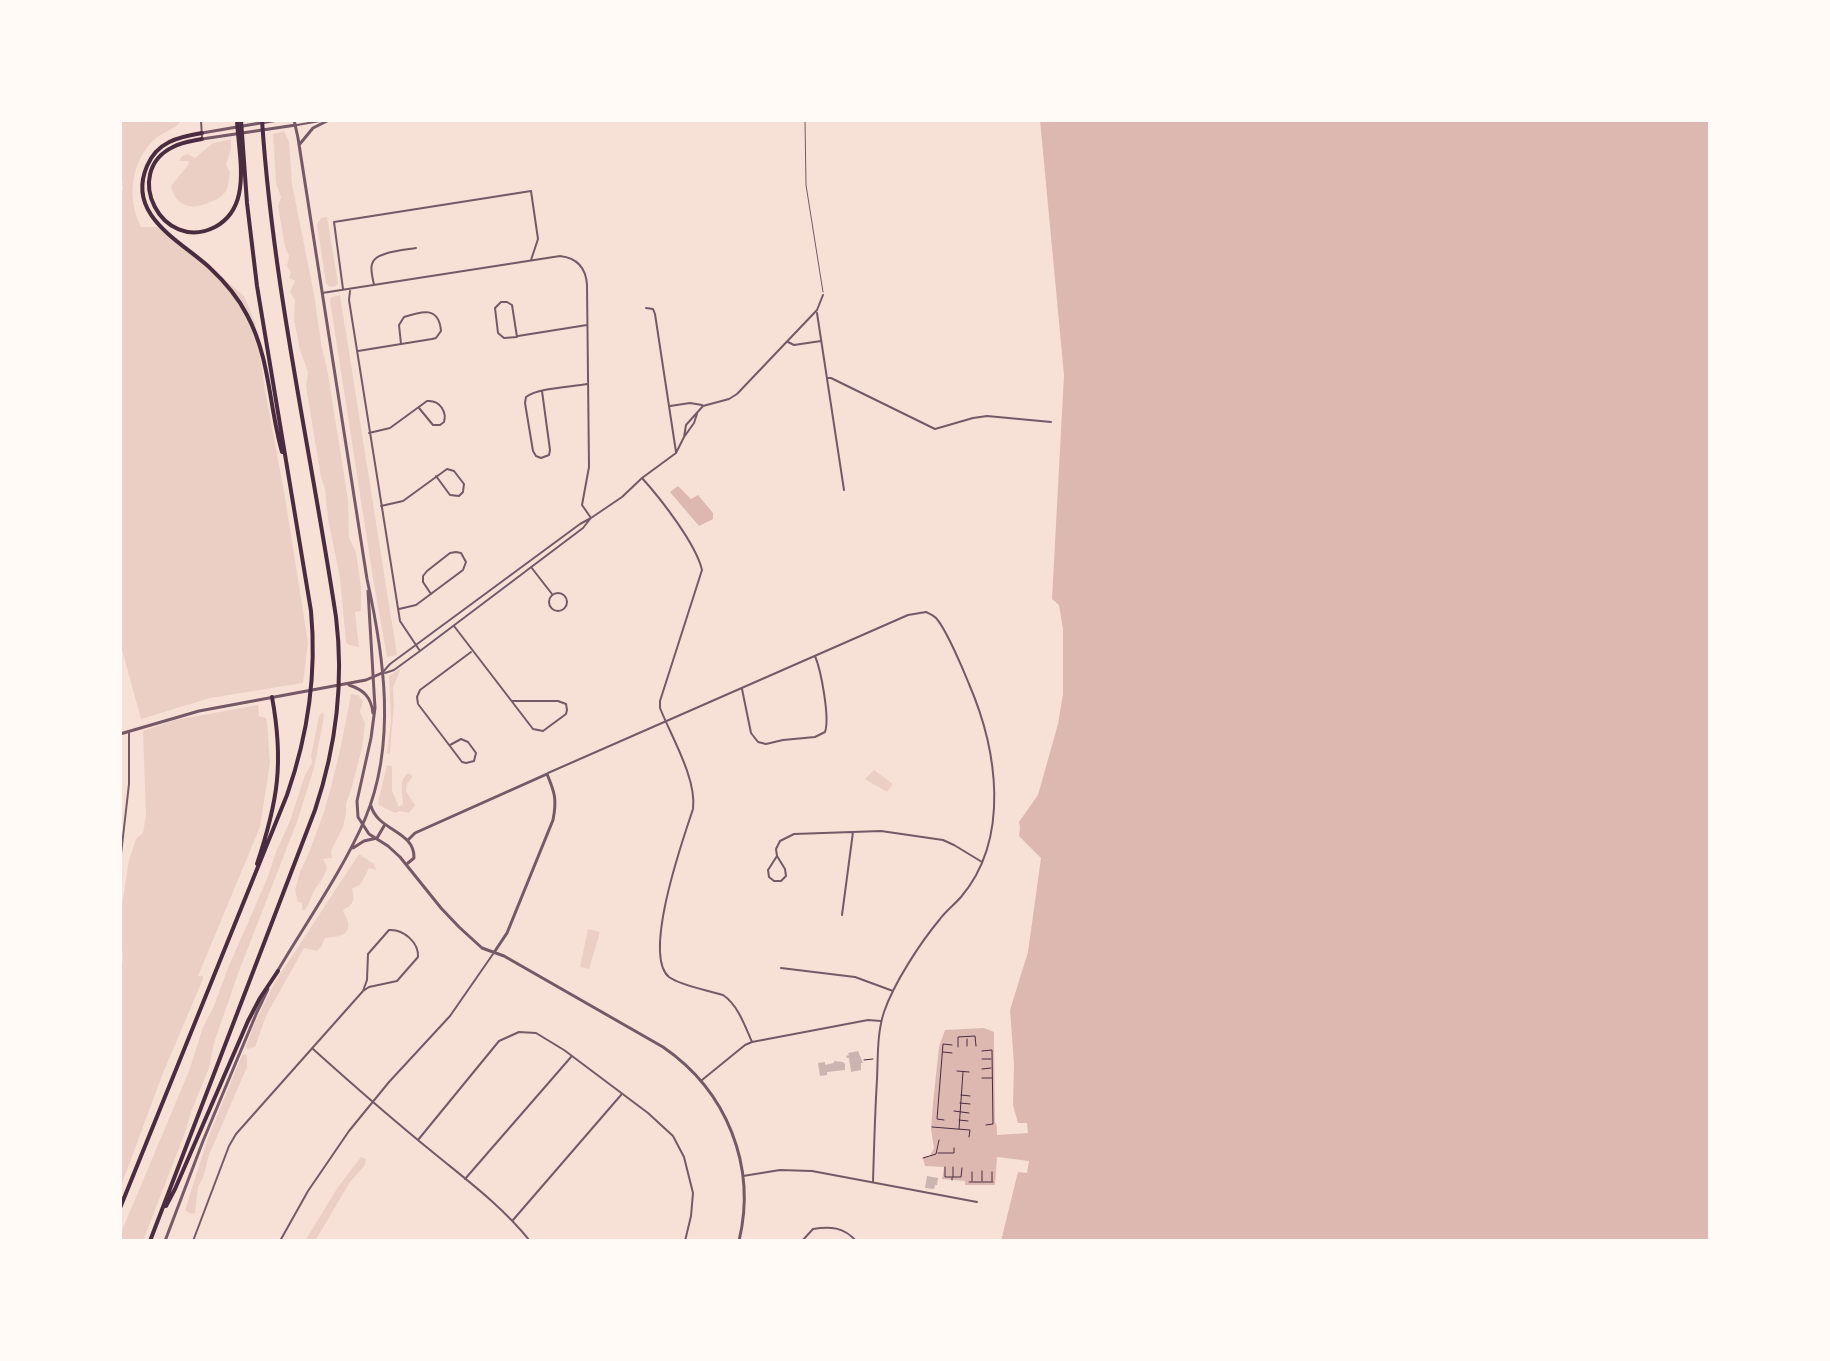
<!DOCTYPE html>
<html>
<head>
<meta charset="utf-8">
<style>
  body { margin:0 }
  #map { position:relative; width:1830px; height:1361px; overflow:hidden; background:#f7e1d7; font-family:"Sofia Sans Condensed",sans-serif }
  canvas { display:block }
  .frame { position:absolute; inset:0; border:122px solid #fffaf5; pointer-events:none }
</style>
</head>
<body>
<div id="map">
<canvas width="1830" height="1361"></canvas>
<div class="frame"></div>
</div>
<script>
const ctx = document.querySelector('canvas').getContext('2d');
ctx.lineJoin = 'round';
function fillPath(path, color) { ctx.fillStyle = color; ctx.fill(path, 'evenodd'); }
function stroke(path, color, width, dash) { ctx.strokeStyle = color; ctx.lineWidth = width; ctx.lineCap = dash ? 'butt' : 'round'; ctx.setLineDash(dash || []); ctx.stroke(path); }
fillPath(new Path2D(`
  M120,120H182C176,129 165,131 156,138C131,160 126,198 141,227H163L244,296L255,322L265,390L285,497L308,643L303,683L210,698L141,719L120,643V623L122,622L120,612V192L123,190C121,167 120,144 120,120Z
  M284,131L289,142L292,184L314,294L321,343L328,374L348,500L349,538L356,552L361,587V611L355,612L359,647L349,645L346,642L340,578L328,519L325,489L321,477L306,386L308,372L300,350L294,320L295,300L290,292L295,281L289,278L291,272L287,266L289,256L285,247L278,206L281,197L276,183L273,134Z
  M231,139V149L226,165L230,172C229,178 229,185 226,191C222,197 216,200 210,202C192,211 176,207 171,186L189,164L188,161H180L181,157L187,154L195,158L213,143Z
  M327,217L338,283L336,286L330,287L326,283L317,224L321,218Z
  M340,295L397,655L387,657L373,578L330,301L331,297Z
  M401,668L393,688L394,705L390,753L387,754L391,720L389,676Z
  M351,694L358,695L363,701L360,712L365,723L362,748L351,790L346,804V813L343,827L331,851L332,858L323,859L327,867C325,877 320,882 314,891C310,898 310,904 305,910H302V903L298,902L295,890L300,872L308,855L324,812L331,787L341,746Z
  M258,705L259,716L266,718L267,722L270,763L260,827L198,976H203V979L163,1073L120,1189V975L123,959L120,918L129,860L136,839L143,833L146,815L143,731L175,720Z
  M323,712L324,717L314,768L297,822L239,971L214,1043L209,1068L191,1112L186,1130L143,1241H120L123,1228L189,1071L203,1027L214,1006L228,968L267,879L276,852L290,821L305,775L312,763L311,756L319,716Z
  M387,765L392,766V791L399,807L403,804C403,793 398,780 408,773L412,775V778L407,784L406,791L415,805L409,813L400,811L395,813L379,805L378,802Z
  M874,770L893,784L887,792L865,779Z
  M359,854L374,864L376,870L369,868L361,884L352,889C355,899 354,905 343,910C344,914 347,918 348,922C351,937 334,937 325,938L321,947L317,951L304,948L266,1016L255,1047L247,1049L246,1046L255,1022L275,982Z
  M588,929L600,932L589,969L580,967Z
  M245,1054L247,1057V1067L209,1155L203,1178L198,1187L195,1213L191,1214L185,1210L186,1207L208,1138L242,1055Z
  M361,1157L366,1159L365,1165L350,1182L315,1241H305L338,1187Z`), '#ebcfc5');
fillPath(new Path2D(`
  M1040,120H1710V1241H1001L1018,1172L1027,1173L1029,1161L997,1157L995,1185H965V1181L942,1179L944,1167L925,1166L923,1158C934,1149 932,1143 928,1131L937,1043L942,1028L989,1026L994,1032L997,1135L1028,1133L1027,1123H1018L1013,1105L1014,1064L1010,1010L1028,952L1041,858L1019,836L1020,827L1019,822L1038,795L1058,724L1063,694V629L1059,605L1052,599L1064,375Z
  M678,486L691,499L698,495L713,513V519L699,526L670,492Z`), '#dcb8b0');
fillPath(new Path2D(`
  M947,1025L953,1027L988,1025L995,1029L998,1119L1000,1126H997L995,1122L994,1032L984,1028L945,1030L939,1047L933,1103L931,1129L934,1148L930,1156L925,1157L930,1146L927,1130L937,1036L942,1026Z`), '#f7e1d7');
fillPath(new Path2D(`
  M858,1051L863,1063H861V1070L851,1072L849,1058H847L846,1056L849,1055L848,1053Z
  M834,1061L843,1062L845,1064V1070L827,1072V1075L820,1076L818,1063L825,1062V1065L834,1063Z
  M927,1176L938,1178L937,1185H935L934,1189L925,1188Z`), '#ccb4b1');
stroke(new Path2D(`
  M967,1039V1046
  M958,1047V1037L975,1036L976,1046
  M982,1051L992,1050L993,1124L986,1125
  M943,1052L952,1053
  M982,1059H991
  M864,1060L873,1059
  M982,1069L991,1068
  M957,1071L969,1072
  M982,1078H992
  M961,1095L970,1096
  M960,1103L970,1104
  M954,1111L969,1113
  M944,1120L937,1119L943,1044L952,1045
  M959,1120L968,1121
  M932,1127L970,1130L969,1137
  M959,1129L963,1072
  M938,1153H954V1148
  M923,1158L936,1154L939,1140
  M945,1167V1177H961L962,1168
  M972,1172V1181
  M953,1177V1167
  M952,1180V1178
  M982,1181V1171
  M992,1181V1172
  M969,1182H993`), '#4a2c40', 1);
stroke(new Path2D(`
  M374,120H385
  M805,120L806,185L823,292`), '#755966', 1);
stroke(new Path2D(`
  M201,120L202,138
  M297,125L326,120
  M374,285C373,279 370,270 372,264C374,252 405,250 416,248
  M343,289L334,222L531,191L538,239L531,260
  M350,291L349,300L400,621L420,651
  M322,293L560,256C577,258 586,268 587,285L589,467L582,505L591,518
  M501,302H507L512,305L517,337L504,338L498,333L495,308Z
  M646,308L653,309L655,314L676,452
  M817,313L844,490
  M518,336L587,325
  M788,342L794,345L821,341
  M358,351L432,339L436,338L441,331C439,306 422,311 404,317L399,325L401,344
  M827,378H831L935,429L973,418L987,416L1051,422
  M542,391L550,450L549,455L541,458L536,456L533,451L525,403L526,397C538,388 570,387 587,384
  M670,406L690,403L702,405
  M697,414L694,423L684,437L686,425L703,406L729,399L737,394L817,310L823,295
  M369,433L390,428L427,401H429C440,401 447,412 444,422L440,425H433L419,408
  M642,478C661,499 696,544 702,570L660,701V708C671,736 697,779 693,809C683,839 642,955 669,977C681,986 708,990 723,995C738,1005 745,1026 752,1042
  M381,506L403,501L447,469L454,471L464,484L463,492L459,496L450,495L436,476
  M531,567L552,594
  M549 602a9 9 0 1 1 18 0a9 9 0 1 1-18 0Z
  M399,609L416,605L463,570L466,562L461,553L456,552L450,553L427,571L423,576V582L431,594
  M454,626L533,729L543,731L566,714L567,710L566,704L558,701H512
  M383,672L390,664L580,524L591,518L622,497L642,478L676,453L684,437
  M385,673L394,670L420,651L583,528L590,519
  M742,689L751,733L758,742L766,744L783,740L815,737L825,732C830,718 821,670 815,656
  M450,745L461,739L468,742L476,753L474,761L466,763L462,762L418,704L417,697L420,690L471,652
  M548,773L908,615L926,612C930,614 933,615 936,618C946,629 963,669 969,684C997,749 1011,838 961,897C954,905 946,911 940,919C920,943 894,983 884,1012C877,1033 878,1057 877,1079C875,1113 874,1147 873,1182
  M777,856L776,849L780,841L794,834L881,831L943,840L954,845L982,862
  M777,856L785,869L786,876L781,881H774L769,877L768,870Z
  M120,863L129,784V732
  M842,915L853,832
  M389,930C404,929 419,943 418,957L397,981L369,987L363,991L367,980L368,954Z
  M781,968L855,977L893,991
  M313,1049C353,1085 393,1120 435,1154C468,1181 503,1207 530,1241
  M702,1080L745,1045L752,1042L868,1020L881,1021
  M418,1140L499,1041L519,1032L536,1033L564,1050L648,1113L673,1136L684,1157L693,1193L691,1216L685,1241
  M743,1176L780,1170L812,1171L977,1202
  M465,1179L571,1057
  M513,1220L621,1095
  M193,1241L229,1146L236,1134L363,991
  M280,1241L308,1191L349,1131L389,1082L450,1016L493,954
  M802,1241L813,1229C830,1226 844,1227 856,1241`), '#755966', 2);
stroke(new Path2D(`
  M202,133L278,120
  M202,139L296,125
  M299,145L313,128L329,120
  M368,591L375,708L371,738L357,801L358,817L369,834L388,846L400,857L441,908L459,927L482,948L504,956L663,1047C727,1091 757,1166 739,1241
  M349,685C364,690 371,697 373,713
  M120,734L199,711L366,680L382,673
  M371,806C378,831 415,831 414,858L408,863
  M408,840L415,833L547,774C555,793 557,800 553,820L507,933L495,951
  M353,848L364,841L377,838L384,826
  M277,972C307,921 342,872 365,819C397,743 384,656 367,579L298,138L294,120
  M165,1241L203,1141L257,1012L268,989`), '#755966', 3);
stroke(new Path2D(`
  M202,133C178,137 157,142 147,166C126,215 179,240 209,267C224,281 238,297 247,315C270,357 269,407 282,452
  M202,139C193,141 182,142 173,147C121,172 162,254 215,227C228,220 236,208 239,194C244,171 238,143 237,120
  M257,864C278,801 284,762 272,697
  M166,1206L175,1189L248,1021L260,998L278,971
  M120,1208L287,795C308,735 317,675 311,611L257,286L247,203L241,120
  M150,1241L315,810C336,747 344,682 336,617C311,451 273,287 262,120`), '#4a2c40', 4);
</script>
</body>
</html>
